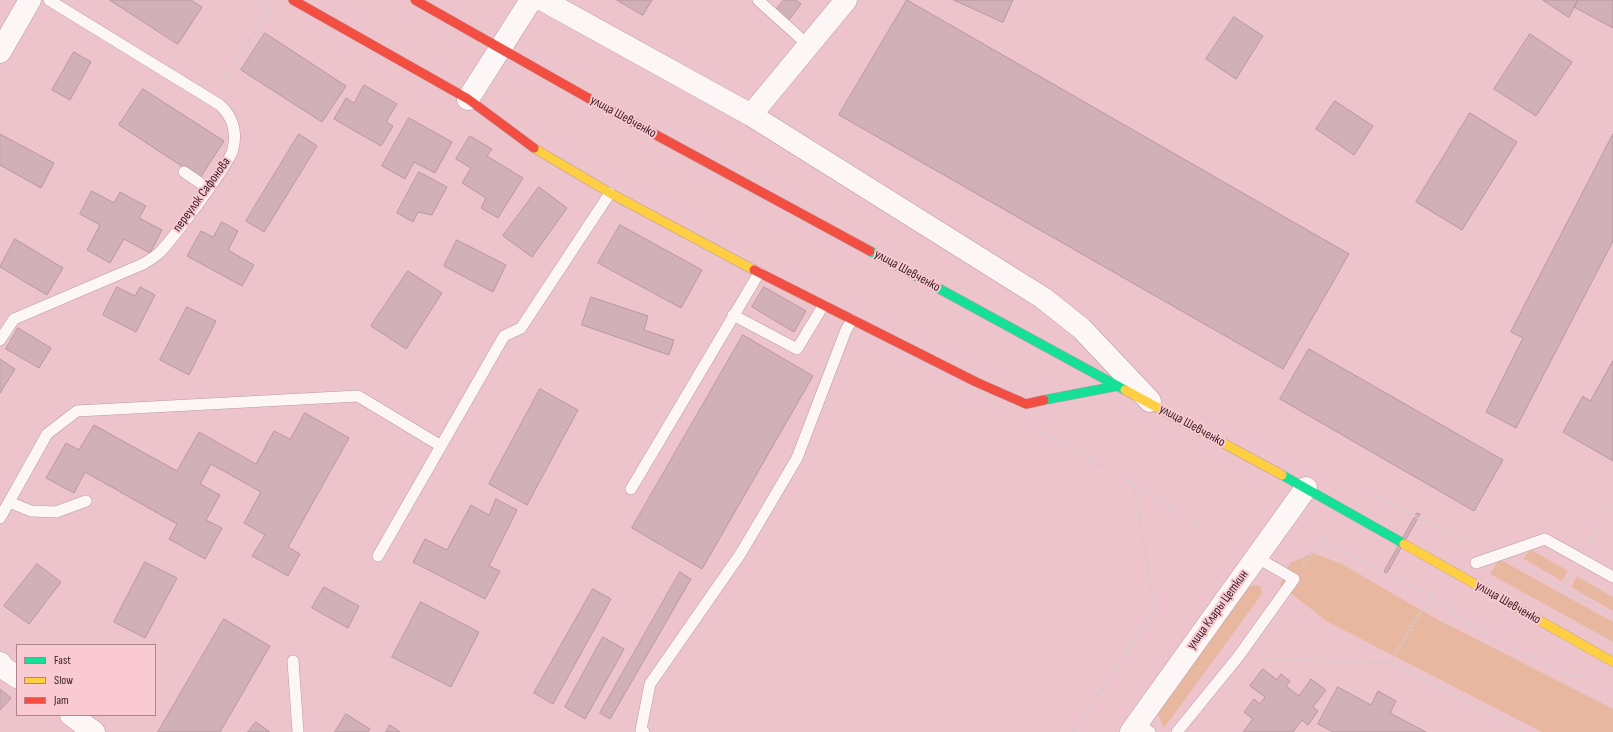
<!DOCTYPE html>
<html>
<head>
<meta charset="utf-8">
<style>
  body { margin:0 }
  #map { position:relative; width:1613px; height:732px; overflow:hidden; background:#eec4cc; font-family:"Sofia Sans Condensed",sans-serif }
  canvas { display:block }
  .legend { position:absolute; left:16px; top:644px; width:140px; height:72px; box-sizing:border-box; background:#f9cad2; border:1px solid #ac848c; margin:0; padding:5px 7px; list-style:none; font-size:12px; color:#381b22 }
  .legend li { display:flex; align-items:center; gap:8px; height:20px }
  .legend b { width:20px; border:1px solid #ac848c }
</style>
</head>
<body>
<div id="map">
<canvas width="1613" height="732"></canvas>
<ul class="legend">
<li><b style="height:5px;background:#16e098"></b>Fast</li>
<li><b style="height:5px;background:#ffcf43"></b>Slow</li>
<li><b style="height:5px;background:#f24e42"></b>Jam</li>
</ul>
</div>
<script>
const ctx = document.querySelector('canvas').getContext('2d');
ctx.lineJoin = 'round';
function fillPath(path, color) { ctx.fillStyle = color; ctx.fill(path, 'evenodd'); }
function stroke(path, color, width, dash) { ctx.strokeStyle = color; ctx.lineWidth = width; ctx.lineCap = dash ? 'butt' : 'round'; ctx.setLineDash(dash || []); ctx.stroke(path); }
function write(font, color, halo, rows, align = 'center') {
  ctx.font = font + ' "Sofia Sans Condensed",sans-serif'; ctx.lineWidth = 4; ctx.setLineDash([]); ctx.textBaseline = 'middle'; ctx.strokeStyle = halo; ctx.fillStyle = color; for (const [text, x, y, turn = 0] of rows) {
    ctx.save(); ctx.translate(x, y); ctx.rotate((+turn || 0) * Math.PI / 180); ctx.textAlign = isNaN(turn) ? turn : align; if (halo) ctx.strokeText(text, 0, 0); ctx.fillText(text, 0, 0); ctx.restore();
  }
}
fillPath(new Path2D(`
  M1530,549L1568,571L1562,581L1524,559Z
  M1313,553L1342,564L1433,617L1613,709V732H1542L1328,622L1280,585L1290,563Z
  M1499,559L1613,622V642L1490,574Z
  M1577,576L1613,597V611L1571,587Z
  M1260,585L1262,594L1164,728L1157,712L1248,586Z`), '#e7b89f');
const building = new Path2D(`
  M110,0H191L202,7L178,44Z
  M617,0H652L643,15Z
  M784,0H796L801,4L788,21L775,11Z
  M907,0L1349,254L1283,369L839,115Z
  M954,0H1013L1003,22Z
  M1543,0H1578L1569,17Z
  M1578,0H1613V28L1574,7Z
  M1234,17L1263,36L1236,79L1206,59Z
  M265,33L346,86L322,122L241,70Z
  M1530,34L1572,62L1536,116L1494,89Z
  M74,52L91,62L70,100L52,90Z
  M364,85L397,104L386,122L393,126L381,146L334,119L346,98L354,103Z
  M143,89L224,141L200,178L119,125Z
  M1335,101L1373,126L1354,155L1316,129Z
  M1470,113L1517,142L1462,230L1416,202Z
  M409,118L452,142L435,173L414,162L405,179L382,166Z
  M0,134L54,163L41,188L0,165Z
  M299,134L317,146L264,232L246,221Z
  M1613,134V241L1516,428L1486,412L1523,338L1511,332Z
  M470,136L492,149L487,156L523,178L498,218L481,208L486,198L462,183L471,168L456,159Z
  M419,172L447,187L432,215L418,212L413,222L397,213Z
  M539,187L567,208L532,257L503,236Z
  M92,191L114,203L120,192L146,206L139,218L162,230L150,253L124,239L110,263L87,250L100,225L80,214Z
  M222,222L238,231L228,250L254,265L242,286L187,256L201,231L213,237Z
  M620,225L702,270L681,308L598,263Z
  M15,239L63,268L47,295L0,267Z
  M457,240L506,265L493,292L444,266Z
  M408,271L442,293L406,349L371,326Z
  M117,287L135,296L140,287L155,295L136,332L103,315Z
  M764,287L806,311L794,332L752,307Z
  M591,297L648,316L644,330L674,340L669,355L582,325Z
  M187,307L216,321L189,375L160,360Z
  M18,328L51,348L39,368L6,349Z
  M743,335L813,376L702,569L632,528Z
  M1309,349L1503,460L1474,511L1280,399Z
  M0,359L15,369L0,393Z
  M1613,361V461L1563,432L1583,396L1590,401Z
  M540,389L578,410L527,505L489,484Z
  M305,413L349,438L288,547L300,554L288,576L252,556L265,535L244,523L261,492L211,464L200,484L220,495L206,520L222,528L205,559L169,539L177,524L85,472L74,493L46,478L66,443L79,450L94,425L177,471L199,432L256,464L274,431L290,439Z
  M496,499L517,510L489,566L500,571L485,599L413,562L425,539L447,550L471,505L489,515Z
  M1417,513L1420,514L1387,573L1384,572Z
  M145,562L177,578L145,638L114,622Z
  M37,564L61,582L29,624L4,606Z
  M680,572L691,579L610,719L600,713Z
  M324,587L359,606L348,628L312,608Z
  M593,589L611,599L553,704L534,693Z
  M421,602L479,632L451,687L392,657Z
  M224,619L270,646L220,732H158Z
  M603,637L624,649L585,719L565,707Z
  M1263,669L1277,680L1281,674L1290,681L1286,686L1299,696L1311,679L1326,690L1313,707L1318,711L1308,725L1302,720L1293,732H1243L1253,719L1244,712L1254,699L1260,704L1265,697L1250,686Z
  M1338,687L1371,705L1378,691L1396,701L1390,713L1426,732H1333L1318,724Z
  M0,689L11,698L0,710Z
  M346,714L370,729L368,732H335Z
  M256,722L270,732H248Z
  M390,725L400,732H386Z`);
fillPath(building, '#d1b0b7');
stroke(building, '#b8979e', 1);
const lane = new Path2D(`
  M758,0L808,45
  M184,172L209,189
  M733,315L797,349L823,306
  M0,340L14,319L143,264C148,261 153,258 158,254C169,244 231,162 233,149C237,132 233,117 220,105L49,0
  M631,489L759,273
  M9,502L31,511L56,512L86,501
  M0,518L47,434L77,411L358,396L441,446
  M378,556L504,336L521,328L610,193
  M1476,563L1545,539L1613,577
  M293,661L298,732
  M1137,723L1150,732
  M644,732L641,730L650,684L741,553L797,458L846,330L852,320
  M1177,732L1238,657L1294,579L1256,557`);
const street = new Path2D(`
  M543,0L751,115L1043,298L1081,328L1150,401
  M0,52L30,0
  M468,99L531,0
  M751,115L846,0
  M0,663L5,669L17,677
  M71,715L94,732
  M1131,732L1306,488`);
const fast = new Path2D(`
  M870,251L1125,390
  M1044,400L1117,386
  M1282,475L1401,542`);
const slow = new Path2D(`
  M534,148L610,193L754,270
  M1125,390L1282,475
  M1404,544L1613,662`);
const jam = new Path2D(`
  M293,0L468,99L534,148
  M588,98L870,251
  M754,270L976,382L1026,404L1044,400`);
stroke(lane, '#ba9aa1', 12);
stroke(street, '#ba9aa1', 23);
stroke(fast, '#ba9aa1', 10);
stroke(slow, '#ba9aa1', 10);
stroke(jam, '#ba9aa1', 10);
stroke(new Path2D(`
  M254,0L273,11
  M221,84L270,9
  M1032,428L1134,484L1203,528
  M1368,491L1470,546
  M1320,544L1345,553L1430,596L1390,663
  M1588,544L1613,499
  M1303,566L1331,528
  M1522,566L1613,616
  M1430,585V596L1488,637L1569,676L1586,675
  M1563,588L1572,573
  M1260,658L1390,663L1524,732
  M1606,685L1613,690
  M1072,732L1155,609L1134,484`), '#d5c9cb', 2.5, [2, 2]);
stroke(lane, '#fcf6f7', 11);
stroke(street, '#fcf6f7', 22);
stroke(fast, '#16e098', 9);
stroke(slow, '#ffcf43', 9);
stroke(jam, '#f24e42', 9);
const jamBridge = new Path2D(`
  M415,0L588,98`);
stroke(jamBridge, '#ba9aa1', 10, []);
stroke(jamBridge, '#f24e42', 9);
write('13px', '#381b22', '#f9cad2', [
  ["улица Шевченко",623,117,29],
  ["переулок Сафонова",202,195,-54],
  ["улица Шевченко",907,271,29],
  ["улица Шевченко",1192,426,29],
  ["улица Шевченко",1508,603,30],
  ["улица Клары Цеткин",1218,610,-54]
]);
</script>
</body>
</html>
